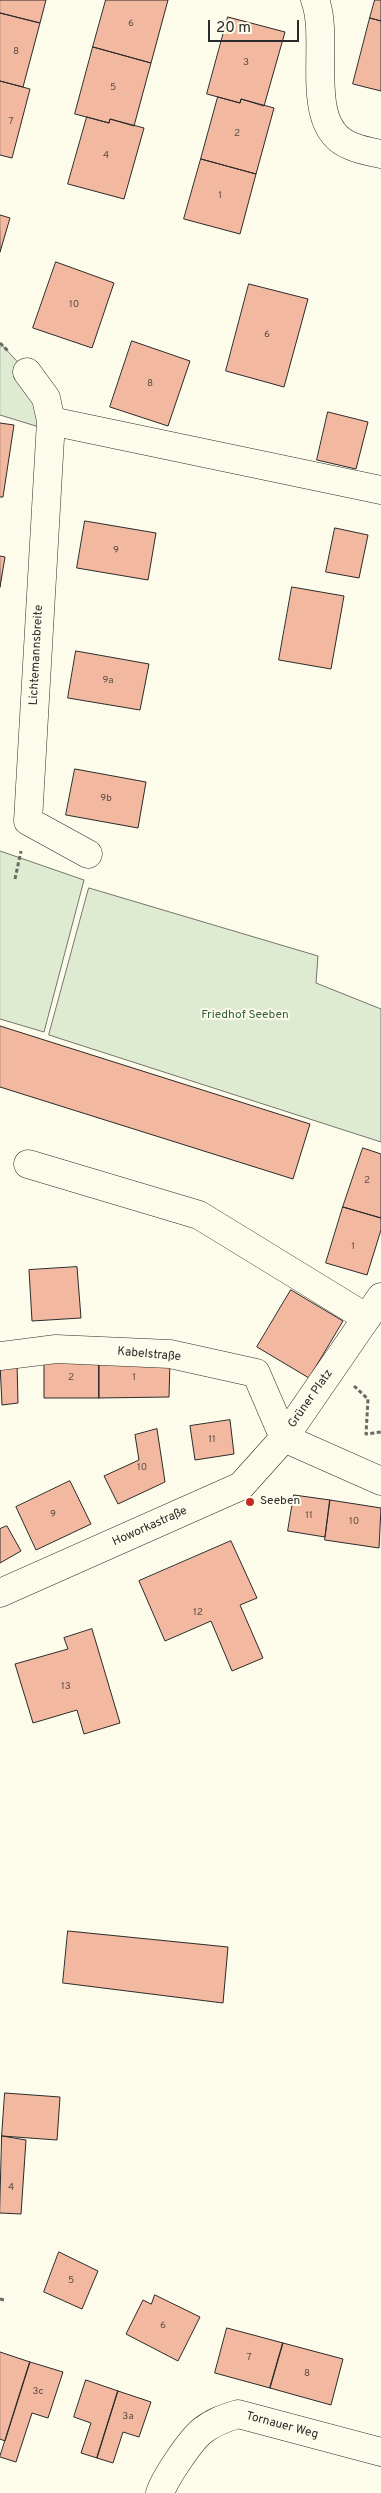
<!DOCTYPE html>
<html>
<head>
<meta charset="utf-8">
<style>
  body { margin:0 }
  #map { position:relative; width:381px; height:2493px; overflow:hidden; background:#fdfbea; font-family:Overpass,sans-serif }
  canvas { display:block }
  .scale { position:absolute; left:208px; top:20px; width:91px; height:22px; box-sizing:border-box; border:2px solid #2b2b2b; border-top:0; padding-left:6px; font-size:15px; line-height:18px; white-space:nowrap; color:#2b2b2b; -webkit-text-stroke:4px #fdfbea; paint-order:stroke }
</style>
</head>
<body>
<div id="map">
<canvas width="381" height="2493"></canvas>
<div class="scale">20 m</div>
</div>
<script>
const ctx = document.querySelector('canvas').getContext('2d');
ctx.lineJoin = 'round';
function fillPath(path, color) { ctx.fillStyle = color; ctx.fill(path, 'evenodd'); }
function stroke(path, color, width, dash) { ctx.strokeStyle = color; ctx.lineWidth = width; ctx.lineCap = dash ? 'butt' : 'round'; ctx.setLineDash(dash || []); ctx.stroke(path); }
function write(font, color, halo, rows, align = 'center') {
  ctx.font = font + ' Overpass,sans-serif'; ctx.lineWidth = 4; ctx.setLineDash([]); ctx.textBaseline = 'middle'; ctx.strokeStyle = halo; ctx.fillStyle = color; for (const [text, x, y, turn = 0] of rows) {
    ctx.save(); ctx.translate(x, y); ctx.rotate((+turn || 0) * Math.PI / 180); ctx.textAlign = isNaN(turn) ? turn : align; if (halo) ctx.strokeText(text, 0, 0); ctx.fillText(text, 0, 0); ctx.restore();
  }
}
const green = new Path2D(`
  M0,343L27,372L39,427L0,415Z
  M0,851L84,880L44,1032L0,1019Z
  M89,888L318,956L316,983L381,1009V1142L49,1035Z`);
fillPath(green, '#deebd1');
stroke(green, '#74746e', 1);
const building = new Path2D(`
  M0,0H46L40,23L0,13Z
  M106,0H168L151,63L93,47Z
  M375,0H381V21L370,18Z
  M0,13L40,23L23,87L0,81Z
  M228,17L285,32L264,106L241,99L240,103L207,94Z
  M370,18L381,21V91L353,84Z
  M93,47L151,63L134,126L110,119L109,123L75,114Z
  M0,81L30,89L12,158L0,155Z
  M218,97L240,103L241,99L274,108L256,174L201,159Z
  M87,117L109,123L110,119L144,128L124,199L68,184Z
  M201,159L256,174L240,234L184,219Z
  M0,215L10,218L0,252Z
  M56,262L114,283L92,348L33,328Z
  M249,284L308,299L284,387L226,371Z
  M132,341L190,361L168,426L110,407Z
  M328,412L368,422L356,469L317,460Z
  M0,423L14,425L3,497H0Z
  M85,521L156,533L148,580L77,568Z
  M335,528L368,535L359,578L326,572Z
  M0,556L5,557L0,587Z
  M292,587L344,596L331,669L279,660Z
  M76,651L149,664L140,710L68,698Z
  M75,769L146,782L138,828L66,815Z
  M0,1026L310,1124L293,1179L0,1087Z
  M363,1148L381,1154V1218L343,1207Z
  M343,1207L381,1218V1230L367,1275L326,1263Z
  M77,1267L81,1318L32,1321L29,1270Z
  M291,1290L343,1321L309,1378L257,1347Z
  M99,1358V1398H44V1359Z
  M99,1358L170,1360L169,1397L99,1398Z
  M17,1362L18,1403L2,1405L0,1364Z
  M230,1420L234,1454L195,1460L190,1426Z
  M157,1429L165,1482L118,1504L104,1476L139,1460L135,1435Z
  M70,1481L91,1524L36,1550L16,1507Z
  M294,1495L330,1500L325,1537L288,1531Z
  M330,1500L381,1508L379,1548L325,1540Z
  M7,1526L21,1551L0,1563V1529Z
  M231,1541L257,1598L240,1605L263,1658L232,1671L211,1621L165,1641L139,1581Z
  M92,1629L120,1723L84,1734L77,1710L33,1723L15,1664L68,1649L64,1638Z
  M68,1931L228,1947L223,2003L63,1983Z
  M5,2093L60,2097L57,2140L2,2136Z
  M2,2136L26,2140L21,2214L0,2213Z
  M59,2252L98,2271L82,2309L44,2292Z
  M155,2295L200,2317L178,2361L126,2334L143,2300L151,2304Z
  M227,2328L283,2343L270,2388L215,2373Z
  M283,2343L343,2359L331,2405L270,2388Z
  M0,2352L30,2362L5,2441L0,2439Z
  M30,2362L63,2372L48,2418L32,2413L16,2462L0,2457Z
  M86,2380L118,2391L97,2458L81,2453L91,2423L74,2417Z
  M118,2391L151,2402L139,2437L123,2432L113,2463L97,2458Z`);
fillPath(building, '#f2b8a0');
stroke(building, '#2b2b2b', 1);
const minor = new Path2D(`
  M315,0C331,41 301,127 351,146C360,150 371,152 381,154
  M27,372L46,398L51,421
  M88,854L28,821L51,421L381,490
  M28,1164L199,1215L367,1318
  M0,1356L56,1349L170,1354L256,1373L284,1438
  M284,1438L381,1481
  M0,1593L241,1486L284,1438L381,1297
  M160,2493C165,2478 190,2441 202,2431C213,2422 225,2418 238,2414L381,2452`);
stroke(minor, '#2b2b2b', 29);
stroke(new Path2D(`
  M0,343L8,351
  M15,879L21,851
  M354,1386L368,1399L366,1434L381,1432
  M0,2299L4,2300`), '#6a6964', 3, [4, 2.5]);
stroke(minor, '#fdfbea', 28);
for (const [x, y, r, color] of [
  [250,1502,5,"#c62828"]
]) { const dot = new Path2D(); dot.arc(x, y, r, 0, 2 * Math.PI); ctx.fillStyle = color; ctx.fill(dot); stroke(dot, '#fdfbea', 2); }
write('10px', '#5d4e48', null, [
  ["6",131,24],
  ["8",16,52],
  ["3",246,63],
  ["5",113,88],
  ["7",11,122],
  ["2",237,134],
  ["4",106,156],
  ["1",220,196],
  ["10",74,305],
  ["6",267,335],
  ["8",150,384],
  ["9",116,551],
  ["9a",108,681],
  ["9b",106,799],
  ["2",367,1181],
  ["1",353,1247],
  ["2",71,1378],
  ["1",134,1378],
  ["11",212,1440],
  ["10",142,1468],
  ["9",53,1515],
  ["11",309,1516],
  ["10",354,1522],
  ["12",198,1613],
  ["13",66,1687],
  ["4",11,2188],
  ["5",71,2281],
  ["6",163,2326],
  ["7",249,2358],
  ["8",307,2374],
  ["3c",38,2392],
  ["3a",128,2417]
]);
write('12px', '#2b2b2b', '#fdfbea', [
  ["Lichtemannsbreite",37,655,-87],
  ["Kabelstraße",149,1355,5],
  ["Grüner Platz",311,1399,-55],
  ["Howorkastraße",150,1527,-24],
  ["Tornauer Weg",282,2426,15]
]);
write('12px', '#34623c', '#fdfbea', [
  ["Friedhof Seeben",245,1016]
]);
write('12px', '#2b2b2b', '#fdfbea', [
  ["Seeben",260,1502]
], 'left');
</script>
</body>
</html>
